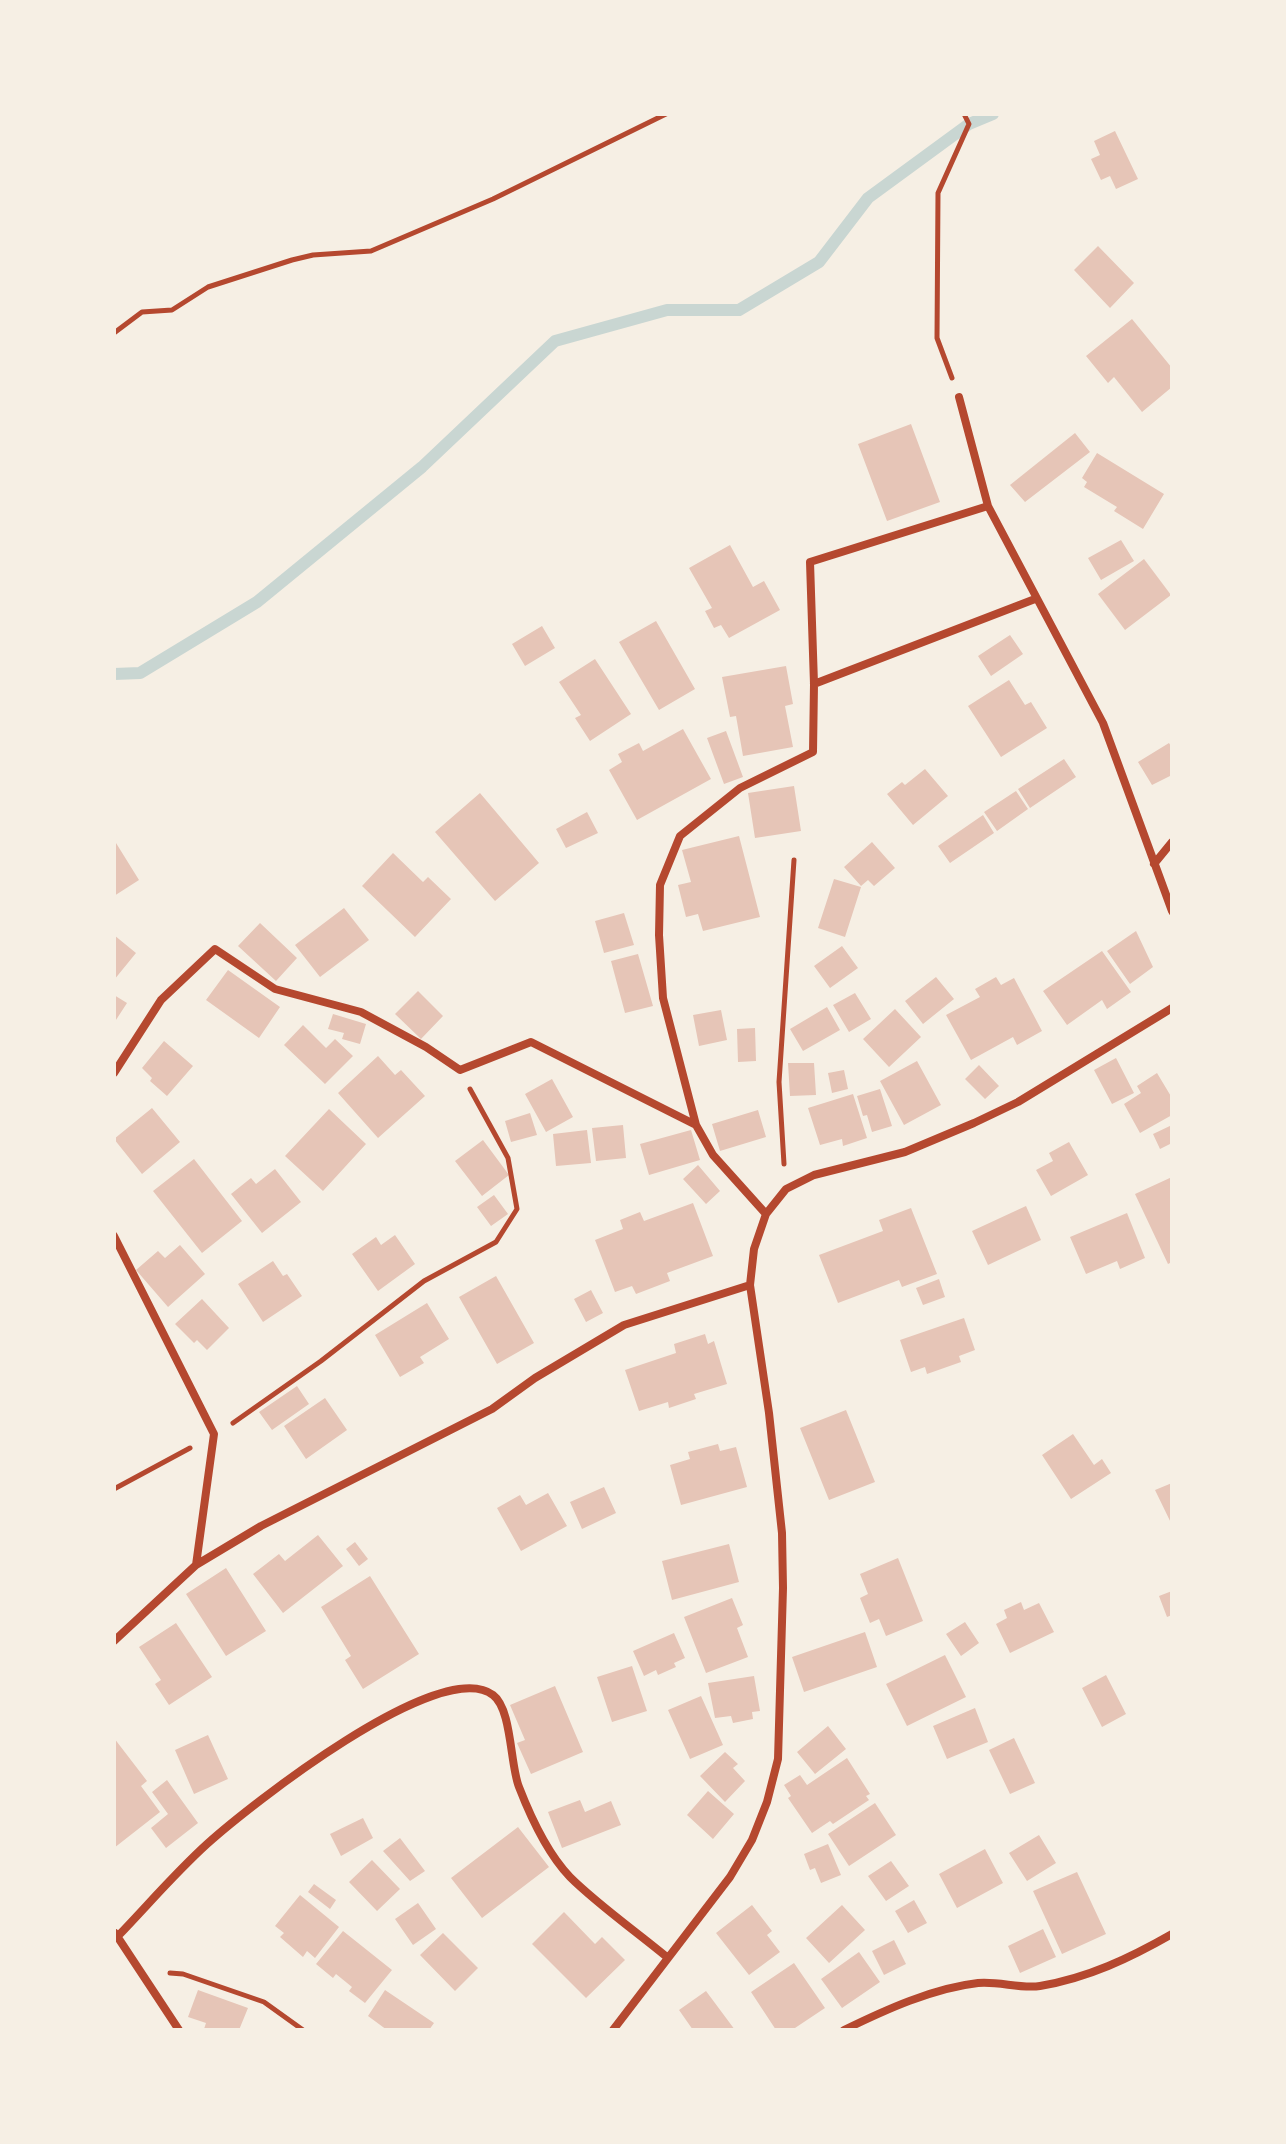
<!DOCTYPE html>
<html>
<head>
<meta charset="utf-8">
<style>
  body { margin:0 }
  #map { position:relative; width:1286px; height:2144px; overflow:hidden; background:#f6efe4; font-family:"Public Sans",sans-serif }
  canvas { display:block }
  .frame { position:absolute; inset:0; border:116px solid #f6efe4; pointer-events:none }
</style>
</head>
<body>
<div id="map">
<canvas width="1286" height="2144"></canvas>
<div class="frame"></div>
</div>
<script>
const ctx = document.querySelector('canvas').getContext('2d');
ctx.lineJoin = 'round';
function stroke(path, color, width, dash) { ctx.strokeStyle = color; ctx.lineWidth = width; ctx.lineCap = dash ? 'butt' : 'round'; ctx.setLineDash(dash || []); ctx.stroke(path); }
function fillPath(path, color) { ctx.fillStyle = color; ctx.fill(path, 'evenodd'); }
stroke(new Path2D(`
  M114,674L140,673L257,602L422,467L555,341L667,310H739L819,262L868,198L969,124L993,114`), '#c9d6d2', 12);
fillPath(new Path2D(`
  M1115,131L1138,179L1116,189L1110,176L1101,180L1091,159L1100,155L1094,141Z
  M1098,246L1134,283L1110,308L1074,270Z
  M1132,319L1172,368V387L1142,412L1114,377L1108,383L1086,356Z
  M911,424L940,502L887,521L858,444Z
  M1075,433L1090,452L1025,502L1010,485Z
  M1097,453L1164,494L1143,529L1114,511L1117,507L1084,487L1087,482L1082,478Z
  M1121,540L1134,561L1101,580L1088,558Z
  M730,545L753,587L764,581L780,610L729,638L721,625L714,628L705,611L712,608L689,568Z
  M1144,559L1171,595L1125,630L1098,594Z
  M656,621L695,689L659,710L619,642Z
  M542,626L555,648L525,666L512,644Z
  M1010,635L1023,654L991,676L978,656Z
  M595,659L631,714L590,741L575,718L581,715L559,682Z
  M786,666L793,704L785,706L793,747L743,756L736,716L730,717L722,677Z
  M1009,680L1025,705L1031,702L1047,728L1001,757L968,706Z
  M683,729L711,779L637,820L609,770L622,762L618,754L639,743L643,751Z
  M726,731L743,777L724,784L707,738Z
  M1169,743L1172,748V775L1152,785L1138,762Z
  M1064,759L1076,777L1030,808L1018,789Z
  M925,769L948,796L913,825L887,794L902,782L905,785Z
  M794,786L801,831L755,838L748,793Z
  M1016,791L1028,809L997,831L984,812Z
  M480,793L539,863L495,901L435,832Z
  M587,812L598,833L566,848L556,829Z
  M983,815L994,833L950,863L938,846Z
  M739,836L760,917L703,931L698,914L686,917L678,885L691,882L682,850Z
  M872,842L895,868L874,886L868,880L861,886L844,867Z
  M116,843L139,880L114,896V845Z
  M393,853L423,882L428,877L451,899L415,937L362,886Z
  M834,879L861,887L845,937L818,928Z
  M344,908L369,940L320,977L295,945Z
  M624,913L634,945L604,953L595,921Z
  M260,923L297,958L276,981L238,946Z
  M1136,931L1153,967L1130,984L1107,951Z
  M114,935L136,953L114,980Z
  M842,946L858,968L830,988L814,966Z
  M1102,951L1131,992L1107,1009L1102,1000L1067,1025L1043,991Z
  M638,954L653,1006L625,1013L611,961Z
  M228,970L280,1007L259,1038L206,1000Z
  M936,977L954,999L923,1024L905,1001Z
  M996,977L1001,985L1014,978L1042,1031L1017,1045L1013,1037L971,1060L946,1015L980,997L975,989Z
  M418,991L443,1016L421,1039L395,1014Z
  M855,993L871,1019L849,1032L833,1005Z
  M114,995L127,1003L114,1023Z
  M827,1007L840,1030L803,1051L790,1029Z
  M895,1009L921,1037L889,1067L863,1039Z
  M721,1010L727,1040L699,1046L693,1015Z
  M333,1014L366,1024L360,1044L342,1039L344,1033L328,1029Z
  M303,1025L326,1048L335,1039L353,1056L325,1084L284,1045Z
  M755,1028L756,1061L738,1062L737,1029Z
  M164,1041L193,1066L167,1096L150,1081L152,1078L142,1068Z
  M378,1056L395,1075L401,1070L425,1096L378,1138L338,1093Z
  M1116,1058L1134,1093L1112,1104L1094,1070Z
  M917,1061L941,1105L904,1125L880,1081Z
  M788,1063H814L816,1095L790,1096Z
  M979,1065L999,1086L985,1099L965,1079Z
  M844,1070L848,1089L832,1093L828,1073Z
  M1157,1073L1172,1098V1115L1140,1133L1124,1104L1141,1093L1137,1086Z
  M552,1079L573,1117L546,1132L525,1094Z
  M880,1089L892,1126L872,1132L867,1115L863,1116L857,1096Z
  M853,1094L867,1138L843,1146L842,1139L820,1145L808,1108Z
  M152,1108L180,1142L142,1174L114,1139Z
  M329,1109L366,1144L323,1191L285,1156Z
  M758,1110L766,1137L720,1151L712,1124Z
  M530,1113L537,1135L511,1142L505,1121Z
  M623,1125L626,1158L596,1161L592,1128Z
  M1172,1125V1143L1160,1149L1153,1134Z
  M587,1130L591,1163L556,1166L553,1134Z
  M691,1130L700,1160L649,1175L640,1144Z
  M483,1140L509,1175L482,1196L455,1161Z
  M1069,1142L1088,1175L1051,1196L1036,1170L1053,1161L1049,1153Z
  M194,1159L242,1221L202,1253L153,1191Z
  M698,1165L720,1191L706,1204L683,1179Z
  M275,1169L301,1202L262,1233L231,1194L251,1178L256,1184Z
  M1172,1177V1262L1168,1264L1135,1194Z
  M494,1195L508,1214L491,1226L477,1207Z
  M693,1203L713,1256L667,1273L670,1281L636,1294L632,1286L615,1292L595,1240L623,1229L620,1220L640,1212L644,1221Z
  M1026,1206L1041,1240L988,1265L972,1231Z
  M911,1208L937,1274L902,1287L899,1280L838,1303L819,1255L883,1231L879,1220Z
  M1127,1213L1145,1258L1120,1269L1117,1261L1086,1274L1070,1237Z
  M395,1235L415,1264L378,1291L352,1254L376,1237L381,1245Z
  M180,1245L205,1274L168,1307L136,1270L158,1251L165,1258Z
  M273,1261L283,1276L287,1274L302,1296L263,1322L238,1284Z
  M496,1276L534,1343L497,1364L459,1297Z
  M939,1279L945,1297L923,1305L916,1288Z
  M591,1290L603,1313L586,1322L574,1299Z
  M202,1299L229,1328L207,1350L197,1340L194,1343L175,1324Z
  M427,1303L449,1339L420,1357L424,1363L400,1377L375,1335Z
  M964,1318L975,1350L959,1356L961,1362L927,1374L925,1367L911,1372L900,1340Z
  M705,1334L708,1344L714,1341L727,1384L694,1394L696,1399L669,1408L668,1402L639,1411L625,1370L676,1353L674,1344Z
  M297,1386L309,1404L272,1430L259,1412Z
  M325,1398L347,1430L306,1459L284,1426Z
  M846,1410L875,1482L829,1500L800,1428Z
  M1073,1434L1094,1465L1102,1459L1111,1473L1071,1499L1042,1455Z
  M718,1444L720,1451L736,1447L747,1487L681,1505L670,1465L690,1459L688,1452Z
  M1172,1483V1525L1155,1490Z
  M604,1487L616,1513L582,1529L570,1502Z
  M548,1493L567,1526L521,1551L497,1508L520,1495L526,1505Z
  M318,1535L343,1566L283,1613L253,1574L279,1554L285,1561Z
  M355,1542L368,1559L359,1566L346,1549Z
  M729,1544L739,1582L672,1600L662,1561Z
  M898,1558L923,1621L886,1636L879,1619L870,1623L860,1598L868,1594L860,1574Z
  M226,1568L266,1631L226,1656L186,1594Z
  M370,1576L419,1654L363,1689L345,1660L351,1656L321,1607Z
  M1172,1591V1615L1167,1617L1159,1596Z
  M732,1598L743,1625L737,1628L748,1657L706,1673L684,1617Z
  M1021,1602L1024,1610L1039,1603L1054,1632L1010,1653L996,1624L1007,1618L1004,1610Z
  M965,1622L979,1643L961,1656L946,1634Z
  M176,1623L212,1677L169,1705L155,1684L161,1680L139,1647Z
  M865,1632L877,1667L804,1692L792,1657Z
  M674,1633L685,1658L674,1663L676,1667L658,1675L656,1670L644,1676L633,1651Z
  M945,1655L966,1697L907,1726L886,1684Z
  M632,1666L647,1711L612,1722L597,1677Z
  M1106,1675L1126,1714L1102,1727L1082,1688Z
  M754,1676L760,1711L752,1712L753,1719L733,1723L731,1716L715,1718L708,1683Z
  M555,1686L583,1752L531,1774L517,1743L525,1740L510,1705Z
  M701,1696L723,1745L690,1759L668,1710Z
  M975,1708L988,1742L947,1759L933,1726Z
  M828,1726L846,1749L815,1774L797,1752Z
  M208,1735L228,1779L194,1794L175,1750Z
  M114,1738L147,1781L141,1786L160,1812L114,1848Z
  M1014,1738L1035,1783L1010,1794L989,1750Z
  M725,1752L738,1764L733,1768L745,1781L725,1802L700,1776Z
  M847,1758L870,1794L866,1796L869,1800L833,1824L830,1821L812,1833L788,1798L791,1796L784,1785L800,1775L807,1785Z
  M167,1780L198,1823L166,1848L151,1828L168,1814L152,1792Z
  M708,1791L734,1814L713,1839L687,1815Z
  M580,1800L585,1812L611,1801L621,1825L562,1848L548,1812Z
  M875,1803L896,1835L849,1866L828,1834Z
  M363,1818L373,1838L341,1856L330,1834Z
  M518,1827L549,1867L482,1918L451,1878Z
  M1039,1835L1056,1863L1027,1881L1009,1853Z
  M400,1838L425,1871L410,1881L383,1851Z
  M828,1844L841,1875L821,1883L815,1868L810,1870L804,1854Z
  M985,1849L1003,1883L957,1908L939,1874Z
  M372,1860L400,1889L377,1911L349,1882Z
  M891,1861L909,1886L886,1901L868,1876Z
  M1077,1872L1106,1934L1062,1954L1033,1891Z
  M314,1884L336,1900L330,1909L308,1892Z
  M300,1895L339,1927L315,1958L307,1951L303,1957L280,1937L284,1933L275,1926Z
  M914,1900L927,1923L908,1933L895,1911Z
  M418,1903L436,1929L413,1945L395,1919Z
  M752,1905L772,1931L767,1935L780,1952L749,1975L716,1933Z
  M842,1905L865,1930L829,1963L806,1938Z
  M564,1912L595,1944L602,1937L625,1960L586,1998L532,1944Z
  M1043,1929L1056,1957L1020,1973L1008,1946Z
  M343,1931L392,1970L365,2003L349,1991L352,1987L336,1974L333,1978L316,1964Z
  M443,1933L478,1968L455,1991L420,1955Z
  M894,1940L906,1964L884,1975L872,1951Z
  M859,1952L880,1982L842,2008L821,1979Z
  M794,1963L825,2008L792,2030H776L751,1992Z
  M198,1990L248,2008L239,2030H208L204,2029L206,2023L188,2017Z
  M385,1990L434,2023L429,2030H387L368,2016Z
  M706,1991L735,2030H693L679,2010Z`), '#e6c5b7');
stroke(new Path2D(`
  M114,333L142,312L172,310L208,287L292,260L313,255L371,251L493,199L666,114
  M952,378L937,338L938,193L969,124L964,114
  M784,1164L779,1082L794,860
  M233,1423L321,1361L424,1281L496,1242L517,1209L508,1158L470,1089
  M114,1489L190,1448
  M170,1973L183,1974L264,2002L303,2030`), '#b5482f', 5);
stroke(new Path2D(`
  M959,397L988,506L1103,723L1172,911
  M814,684L1035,599
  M1154,864L1172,842
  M114,1073L161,1000L215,949L275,989L361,1012L426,1047L460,1070L531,1042L696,1125L713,1155L766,1214
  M696,1125L663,998L659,935L660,885L680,836L740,788L813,752L814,684L810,562L988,506
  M114,1236L214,1434L196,1565
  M114,1641L196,1565L261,1526L492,1409L535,1378L624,1325L750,1285
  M115,1933L179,2030
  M118,1936C147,1906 175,1873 207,1844C248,1807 440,1655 493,1695C512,1709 510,1765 519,1787C531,1818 547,1853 570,1877C597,1904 638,1933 668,1958
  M613,2030L730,1877L752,1840L767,1802L778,1759L783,1588L782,1533L769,1413L750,1285L754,1249L766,1214L786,1189L814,1175L905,1152L974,1123L1018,1102L1172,1008
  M844,2030C885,2010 933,1988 978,1983C999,1981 1020,1989 1040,1986C1088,1978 1130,1958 1172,1934`), '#b5482f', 8);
</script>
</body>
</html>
